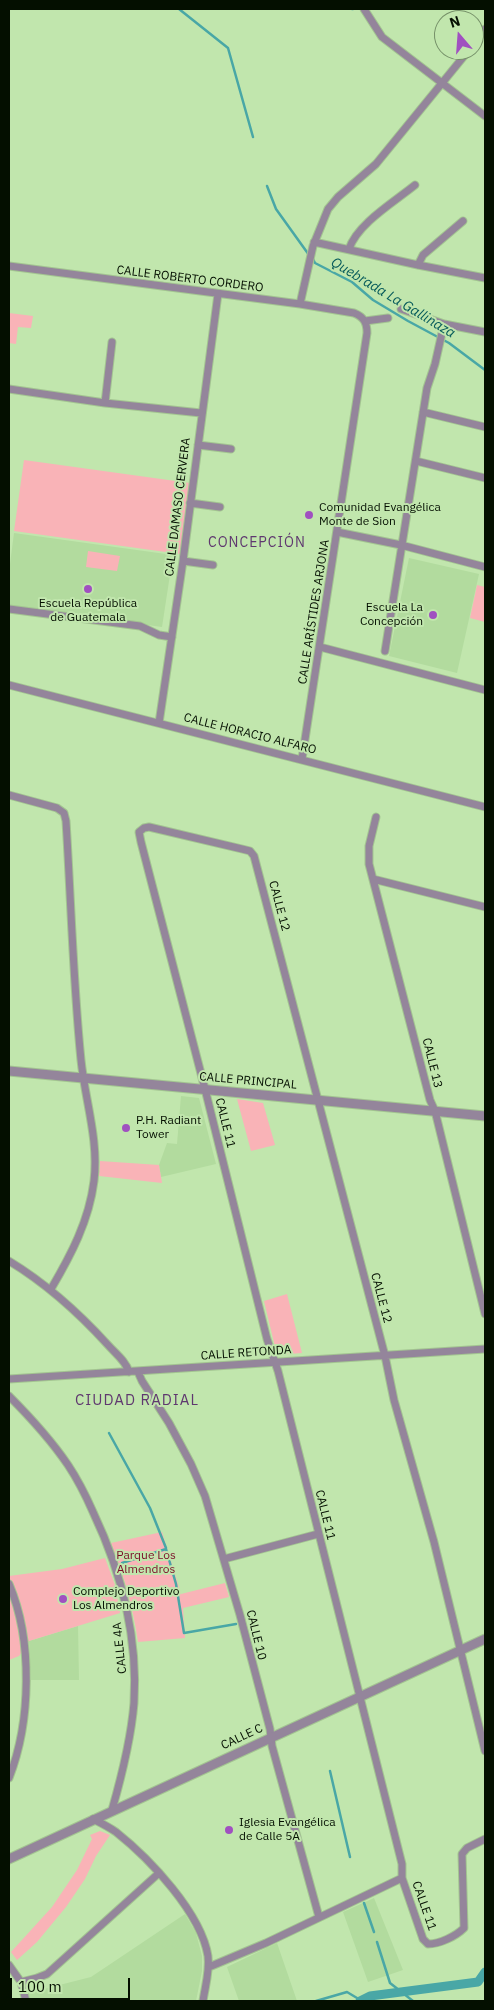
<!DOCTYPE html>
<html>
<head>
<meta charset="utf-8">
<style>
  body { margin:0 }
  #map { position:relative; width:494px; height:2010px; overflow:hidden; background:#c1e6ad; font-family:"IBM Plex Sans",sans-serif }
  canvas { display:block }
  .frame { position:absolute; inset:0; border:10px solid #040f00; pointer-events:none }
  .north { position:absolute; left:434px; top:10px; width:50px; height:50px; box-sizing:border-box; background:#c1e6ad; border:1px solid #759068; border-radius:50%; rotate:342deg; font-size:14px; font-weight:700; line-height:20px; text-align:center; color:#040f00 }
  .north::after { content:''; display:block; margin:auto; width:18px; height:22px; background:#a050c0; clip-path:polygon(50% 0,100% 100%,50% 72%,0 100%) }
  .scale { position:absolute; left:10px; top:1978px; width:120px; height:22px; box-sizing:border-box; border:2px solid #040f00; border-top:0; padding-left:6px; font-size:15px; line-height:18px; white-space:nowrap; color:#040f00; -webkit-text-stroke:4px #c1e6ad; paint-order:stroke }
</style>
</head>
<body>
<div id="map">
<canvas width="494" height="2010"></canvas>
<div class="frame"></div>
<div class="north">N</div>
<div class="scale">100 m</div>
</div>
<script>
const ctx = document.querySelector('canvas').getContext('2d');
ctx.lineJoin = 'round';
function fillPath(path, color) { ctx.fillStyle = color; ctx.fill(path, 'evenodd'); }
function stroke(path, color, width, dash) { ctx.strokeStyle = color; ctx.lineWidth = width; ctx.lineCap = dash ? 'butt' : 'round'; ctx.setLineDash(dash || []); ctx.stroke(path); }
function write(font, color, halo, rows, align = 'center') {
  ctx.font = font + ' "IBM Plex Sans",sans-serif'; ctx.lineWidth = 4; ctx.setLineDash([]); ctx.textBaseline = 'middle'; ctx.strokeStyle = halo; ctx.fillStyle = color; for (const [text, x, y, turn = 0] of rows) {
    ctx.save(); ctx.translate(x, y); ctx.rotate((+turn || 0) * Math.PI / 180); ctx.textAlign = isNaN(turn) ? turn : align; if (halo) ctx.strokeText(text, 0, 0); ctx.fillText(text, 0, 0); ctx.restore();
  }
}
fillPath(new Path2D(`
  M14,533L173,555L162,627L9,606V572Z
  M409,558L479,574L457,673L389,656Z
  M181,1096L199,1098L216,1164L161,1177L159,1165L167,1143L177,1144Z
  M78,1626L79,1680H31L29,1641Z
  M374,1898L403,1970L368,1982L343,1912Z
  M185,1914L196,1933L202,1956V1971L196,2001H30L28,1993L91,1977Z
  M277,1943L297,2001H239L227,1967Z`), '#b2db9e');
fillPath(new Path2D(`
  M9,313L33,316L31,328L18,327L16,344L9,343Z
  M24,460L190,483L180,554L14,531Z
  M88,551L120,556L117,571L86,567Z
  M477,585L485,587V622L470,618Z
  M237,1099L263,1103L275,1145L251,1151Z
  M100,1161L159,1165L162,1183L99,1176Z
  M287,1294L302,1353L277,1355L264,1301Z
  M162,1532L181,1594L225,1583L229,1597L183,1608L185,1638L138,1642C133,1607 124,1576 111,1543Z
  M105,1558L115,1585L120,1613L29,1641L19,1656L9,1660V1576L62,1569Z
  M100,1831L110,1835L96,1856L85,1879L66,1907L37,1942L17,1960L11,1952L52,1907L77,1870L92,1839L90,1835Z`), '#f9b3b7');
stroke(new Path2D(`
  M179,9L228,48L253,137
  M352,9H353
  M267,186L276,209L309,255
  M313,259L315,263L352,282L373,300L408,321L449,343L485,370
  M109,1433L150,1508L166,1548
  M122,1563L166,1549L176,1584L184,1633L236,1624
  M330,1771L350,1857
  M364,1903L374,1932
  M377,1942L390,1983L413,2001
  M316,2001L347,1992L362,2001`), '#49a7a6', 2.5);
stroke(new Path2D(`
  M360,2001L370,1996L478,1982L485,1972`), '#49a7a6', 9);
const minor = new Path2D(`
  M364,9L382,37L485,116
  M474,43L485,29
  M314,242L418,265L485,278
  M349,249C357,224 394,202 415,185
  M418,265L423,255L463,221
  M9,266L300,304L354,313C364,317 367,323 367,333L302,759
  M300,304L313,246L328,209L338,197L376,164L469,50
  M401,309L444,324L485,332
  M365,321L388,318
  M9,389L105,403L201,413
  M105,403L112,342
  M423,412L485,427
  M198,445L231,449
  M416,461L485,478
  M190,503L220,507
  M337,532L401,545L485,567
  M183,561L213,565
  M9,609L140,626L159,635L172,637
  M320,647L485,690
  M385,651L427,388L435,364L444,324
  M9,685L485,807
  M159,723L183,561L218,294
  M9,795L57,808L64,813L66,821C71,900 73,981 81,1060C85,1100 99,1140 94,1181C89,1221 71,1255 51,1289
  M376,817L369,846V864L430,1100L435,1111L485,1314
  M373,879L485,907
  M9,1261C47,1284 78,1312 108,1345C115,1353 126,1361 129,1372
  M138,1372L142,1381L169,1423L191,1464L205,1496L240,1615L270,1729L272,1746L319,1917
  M9,1379L485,1349
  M9,1396C30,1417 51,1440 68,1465C78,1480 86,1496 93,1512C121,1571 138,1637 134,1703C131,1740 122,1775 112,1810
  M224,1559L318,1534
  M9,1584C33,1640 31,1722 9,1778
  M485,1751L434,1542L394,1400L385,1356L254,856L250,851L242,849L149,827L144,828L139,832L141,842L205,1089L267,1339L278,1371L402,1864V1878L423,1939L428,1944C440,1944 456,1936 464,1928L462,1854L467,1848L485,1839
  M93,1819C101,1823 109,1827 116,1832C150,1859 201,1913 208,1956C210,1971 205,1987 203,2001
  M9,1965L21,1982L26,2001
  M209,1967L266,1943L402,1878
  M21,1982L37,1978L47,1974L159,1873`);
const tertiary = new Path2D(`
  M9,1071L485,1116
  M9,1859L485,1639`);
stroke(minor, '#a3c491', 9);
stroke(tertiary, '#a3c491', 11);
stroke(minor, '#94859b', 7);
stroke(tertiary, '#94859b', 9);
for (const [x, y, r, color] of [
  [309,515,5,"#a050c0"],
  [88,589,5,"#a050c0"],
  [433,615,5,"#a050c0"],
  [126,1128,5,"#a050c0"],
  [63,1599,5,"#a050c0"],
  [229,1830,5,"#a050c0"]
]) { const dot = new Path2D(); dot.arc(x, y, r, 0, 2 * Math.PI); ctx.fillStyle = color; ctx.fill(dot); stroke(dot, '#c1e6ad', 2); }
write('12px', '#040f00', '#c1e6ad', [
  ["CALLE ROBERTO CORDERO",190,279,7],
  ["CALLE DAMASO CERVERA",178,507,-83],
  ["CALLE ARÍSTIDES ARJONA",314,612,-81],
  ["CALLE HORACIO ALFARO",250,734,14],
  ["CALLE 12",279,906,75],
  ["CALLE 13",432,1063,76],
  ["CALLE PRINCIPAL",248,1081,5],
  ["CALLE 11",225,1123,76],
  ["CALLE 12",381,1298,75],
  ["CALLE RETONDA",246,1353,-4],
  ["CALLE 11",325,1515,76],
  ["CALLE 10",256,1635,76],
  ["CALLE 4A",120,1648,-96],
  ["CALLE C",242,1737,-25],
  ["CALLE 11",424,1906,71]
]);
write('12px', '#040f00', '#c1e6ad', [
  ["Comunidad Evangélica",319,508],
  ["Monte de Sion",319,522],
  ["Escuela República",88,604,"center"],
  ["de Guatemala",88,618,"center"],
  ["Escuela La",423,608,"right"],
  ["Concepción",423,622,"right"],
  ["P.H. Radiant",136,1121],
  ["Tower",136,1135],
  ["Complejo Deportivo",73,1592],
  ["Los Almendros",73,1606],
  ["Iglesia Evangélica",239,1823],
  ["de Calle 5A",239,1837]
], 'left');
write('12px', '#7b0d28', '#c1e6ad', [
  ["Parque Los",146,1556],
  ["Almendros",146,1570]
]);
write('italic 14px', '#065a5a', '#c1e6ad', [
  ["Quebrada La Gallinaza",393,298,31]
]);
ctx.letterSpacing = '1px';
write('14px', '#5f386f', '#c1e6ad', [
  ["CONCEPCIÓN",257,543]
]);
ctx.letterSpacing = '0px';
ctx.letterSpacing = '1px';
write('15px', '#5f386f', '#c1e6ad', [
  ["CIUDAD RADIAL",137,1401]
]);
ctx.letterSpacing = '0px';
</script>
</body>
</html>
